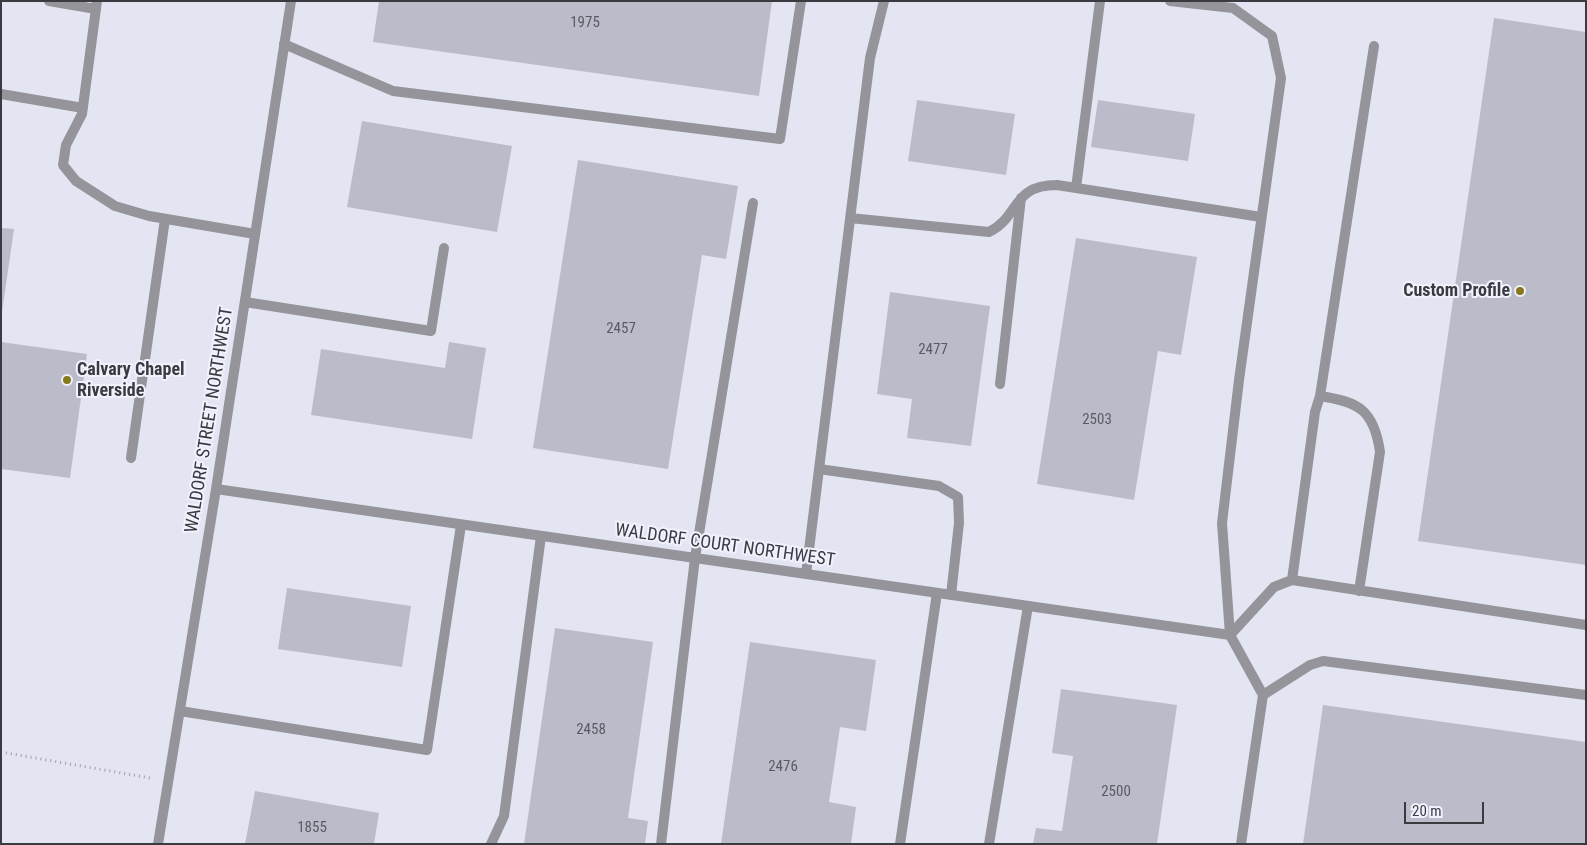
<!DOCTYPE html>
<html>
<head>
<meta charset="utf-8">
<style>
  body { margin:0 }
  #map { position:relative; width:1587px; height:845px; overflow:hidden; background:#e4e5f3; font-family:"Roboto Condensed",sans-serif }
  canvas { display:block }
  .frame { position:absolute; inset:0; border:2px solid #3a3b40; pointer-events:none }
  .scale { position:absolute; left:1404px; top:802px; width:80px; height:22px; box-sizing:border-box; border:2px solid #3a3b40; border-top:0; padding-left:6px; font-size:15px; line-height:18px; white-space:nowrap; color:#3a3b40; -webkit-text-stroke:4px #f2f2fe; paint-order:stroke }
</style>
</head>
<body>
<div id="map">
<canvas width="1587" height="845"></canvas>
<div class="frame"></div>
<div class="scale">20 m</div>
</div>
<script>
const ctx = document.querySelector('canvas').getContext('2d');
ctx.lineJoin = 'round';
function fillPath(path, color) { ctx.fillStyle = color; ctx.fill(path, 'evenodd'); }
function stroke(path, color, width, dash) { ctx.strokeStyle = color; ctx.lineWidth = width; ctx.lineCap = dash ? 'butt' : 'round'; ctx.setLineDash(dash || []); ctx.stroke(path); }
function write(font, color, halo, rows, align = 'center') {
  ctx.font = font + ' "Roboto Condensed",sans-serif'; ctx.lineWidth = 4; ctx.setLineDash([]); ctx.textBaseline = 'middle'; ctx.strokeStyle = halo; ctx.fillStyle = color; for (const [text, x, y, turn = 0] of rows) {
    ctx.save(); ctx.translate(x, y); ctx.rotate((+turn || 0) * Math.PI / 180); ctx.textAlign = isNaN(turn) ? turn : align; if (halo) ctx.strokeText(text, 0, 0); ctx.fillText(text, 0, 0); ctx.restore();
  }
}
fillPath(new Path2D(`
  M379,1H772L759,96L373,42Z
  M1494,18L1586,32V565L1418,541Z
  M917,100L1015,114L1006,175L908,161Z
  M1098,100L1195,114L1188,161L1091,147Z
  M362,121L512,146L497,232L347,207Z
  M578,160L738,186L726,259L702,255L668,469L533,448Z
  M1,228L14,229L2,312H1Z
  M1076,238L1197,257L1181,355L1158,351L1134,500L1037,484Z
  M890,292L990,306L971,446L907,438L912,399L877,394Z
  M1,342L87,354L70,478L1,469Z
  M449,342L486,348L472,439L311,415L321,349L445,368Z
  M287,588L411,606L402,667L278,649Z
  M555,628L653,642L628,818L648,821L645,844H524Z
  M750,642L876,660L866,731L840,727L829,802L856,807L851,844H721Z
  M1061,689L1177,705L1157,844H1033L1036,828L1062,831L1073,756L1052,753Z
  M1323,705L1586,742V844H1303Z
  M255,791L379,813L374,844H245Z`), '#bbbcca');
stroke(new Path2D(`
  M1,752L150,778`), '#9e9faa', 3, [1, 4]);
stroke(new Path2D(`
  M49,1L96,9
  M97,1L82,114L66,145L63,165L76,181L115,206L149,216L255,234
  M1170,1L1233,8L1272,36L1281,78L1239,380L1222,523L1230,635L1263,695L1241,844
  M284,44L393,91L780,139L801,1
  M1,94L83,108
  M1076,188L1100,1
  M850,218L989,232C1020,217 1011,185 1057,185L1261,217
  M245,302L431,331L444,248
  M1000,384L1021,198
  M1320,396C1359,402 1374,410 1380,452L1359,591
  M131,458L165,219
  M819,469L939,486L958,497L959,523L951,595
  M806,574L870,58L884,1
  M1292,580L1315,412L1320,396L1374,46
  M1230,635L1274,587L1292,580L1586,625
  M1263,695L1310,665L1323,661L1586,695
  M180,711L427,750L461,525
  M491,844L504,816L541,536
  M661,844L695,558L753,203
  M900,844L937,593
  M989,844L1028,606`), '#94949a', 10);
stroke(new Path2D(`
  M216,489L1230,635
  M158,844L216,489L291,1`), '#94949a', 10);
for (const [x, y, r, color] of [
  [1520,291,5,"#89791d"],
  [67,380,5,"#89791d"]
]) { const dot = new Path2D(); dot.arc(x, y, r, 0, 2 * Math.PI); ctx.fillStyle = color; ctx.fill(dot); stroke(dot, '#f2f2fe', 2); }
write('15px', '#5a5b62', null, [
  ["1975",585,23],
  ["2457",621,329],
  ["2477",933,350],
  ["2503",1097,420],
  ["2458",591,730],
  ["2476",783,767],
  ["2500",1116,792],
  ["1855",312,828]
]);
write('bold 18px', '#3a3b40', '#f2f2fe', [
  ["Custom Profile",1510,291],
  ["Calvary Chapel",77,370,"left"],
  ["Riverside",77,391,"left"]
], 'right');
write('18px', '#3a3b40', '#f2f2fe', [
  ["WALDORF STREET NORTHWEST",210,420,-81],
  ["WALDORF COURT NORTHWEST",725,546,8]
]);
</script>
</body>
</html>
